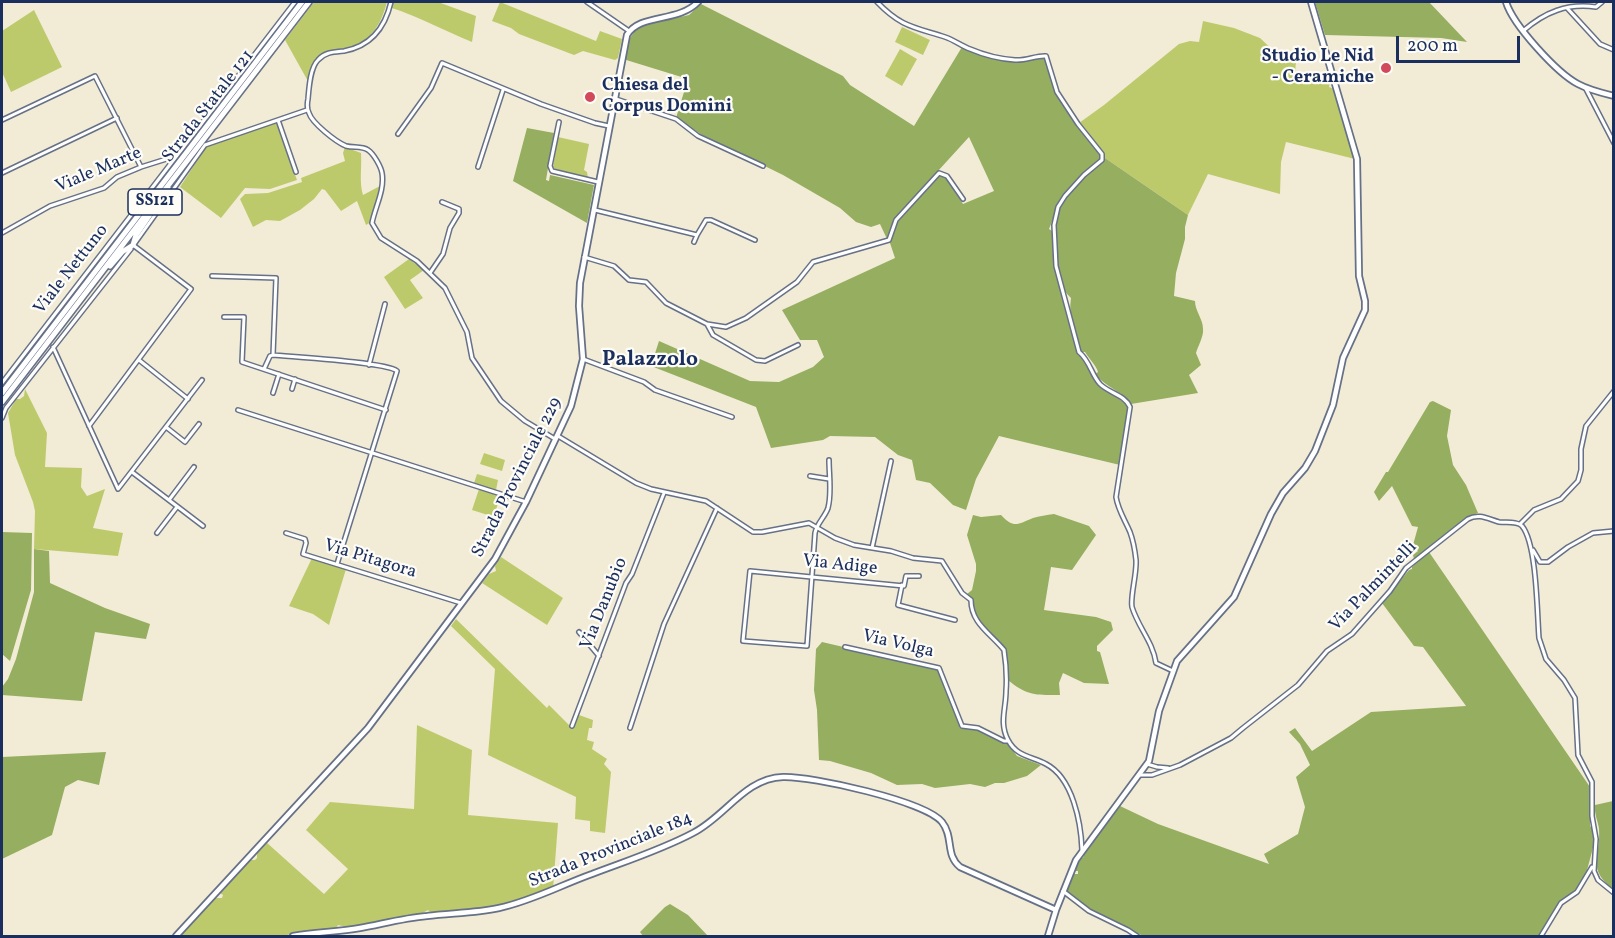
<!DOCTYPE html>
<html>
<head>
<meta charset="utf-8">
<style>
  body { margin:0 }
  #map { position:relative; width:1615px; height:938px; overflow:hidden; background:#f2ecd6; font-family:Vollkorn,serif }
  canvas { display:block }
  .frame { position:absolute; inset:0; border:3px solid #1b2f5e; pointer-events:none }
  .scale { position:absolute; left:1396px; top:36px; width:124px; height:27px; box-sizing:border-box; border:3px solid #1b2f5e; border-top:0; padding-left:8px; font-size:18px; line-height:21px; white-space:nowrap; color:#1b2f5e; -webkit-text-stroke:4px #fdfcf7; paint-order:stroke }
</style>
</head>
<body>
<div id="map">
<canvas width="1615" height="938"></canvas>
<div class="frame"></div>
<div class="scale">200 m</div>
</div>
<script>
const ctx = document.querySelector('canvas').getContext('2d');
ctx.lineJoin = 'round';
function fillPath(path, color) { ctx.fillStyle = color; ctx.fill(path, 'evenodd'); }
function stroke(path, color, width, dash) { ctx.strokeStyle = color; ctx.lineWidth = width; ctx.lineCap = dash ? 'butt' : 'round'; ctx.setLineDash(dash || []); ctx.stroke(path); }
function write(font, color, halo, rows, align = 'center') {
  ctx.font = font + ' Vollkorn,serif'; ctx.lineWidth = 4.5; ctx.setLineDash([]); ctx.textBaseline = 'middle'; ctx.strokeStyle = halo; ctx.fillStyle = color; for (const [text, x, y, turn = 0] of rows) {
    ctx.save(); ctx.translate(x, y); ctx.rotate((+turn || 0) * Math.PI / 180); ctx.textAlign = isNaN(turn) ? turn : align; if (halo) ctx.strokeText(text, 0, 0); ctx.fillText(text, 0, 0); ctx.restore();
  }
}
fillPath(new Path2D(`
  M314,2H387C381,25 370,43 346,49C334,51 324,50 316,61C311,67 310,76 309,83L285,40Z
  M393,2H438L476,16L472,42C445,31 419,17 392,8Z
  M500,2L596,41L600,31L622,39L618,58L615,60L583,51L574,55L519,34L511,28L492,21Z
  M34,10L62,67L11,92L2,72V31Z
  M1203,21L1234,28L1260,38L1279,56L1296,61L1295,74L1330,82L1329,87L1334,89L1343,118L1342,122L1344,123L1355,159L1286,142L1281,162L1280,194L1208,174L1188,215L1105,158V154L1079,123L1104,105L1179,44L1190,41L1199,42Z
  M902,27L930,40L923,55L895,42Z
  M900,49L917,59L902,86L885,76Z
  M276,122L297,180L270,189L245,188L221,218L180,187L206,147Z
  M558,137L589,144L584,170L587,172L588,178L555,169L553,167Z
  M345,147L361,153C362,167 359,182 363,195L380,186L371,222L366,225L357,201L341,211L325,190L322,189L314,199L300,210L280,221L266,220L253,227L240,199L245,194L268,193L302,182L301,178L345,161L343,153Z
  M409,259L424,270L410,280L423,298L405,309L384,277Z
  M25,389L47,433L45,467L82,468L81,487L87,496L105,489L93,528L123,533L118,556L34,549L35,511L33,502L15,455L8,413L16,399H20L24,396Z
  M484,453L505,460L502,471L480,464Z
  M477,474L498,480L496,490L474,483Z
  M479,489L500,496L494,517L472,510Z
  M501,557L563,598L547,625L482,583L489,574L496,571L495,566Z
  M312,558L346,569L329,625L313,614L289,606Z
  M456,619L547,708L549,705L573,729L579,715L593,720L592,728H589L587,740L594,742L592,749L607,759L604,764L611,772L605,833L590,831V821L575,819L576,797L488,755L495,669L451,626Z
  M417,725L472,750L468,815L558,823L553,889L498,906L431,913L428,910L421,914C397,918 360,931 338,925L336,929L297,933L282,936H179L215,898H222L223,895L220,893L250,860H255L257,858V853L266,842L324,894L348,869L306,830L330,802L414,809Z`), '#bdca6c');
fillPath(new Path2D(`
  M1315,2H1429L1467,42L1441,38L1325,35Z
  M701,4L843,76L850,85L914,126L962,47C983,56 1008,65 1031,60C1036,60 1040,57 1045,57L1056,92L1101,154V159L1081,175L1062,197L1049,229L1052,231L1057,279L1066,305L1070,327L1078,355L1083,356L1092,376L1099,386L1128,405V418L1120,465L999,436L976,479L966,510L953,505L930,483L916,480L912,460L898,455L875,437L830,436L823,440L771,448L756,407L651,366L659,341L750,381L779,382L813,367L824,357L817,340H800L782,310L895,258L890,243L897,223L938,175L945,176L963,204L994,191L969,137L896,217L887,239L880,224L871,227L856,222L840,208L783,175L702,135L676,118L688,79L623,59L628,41L636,29L645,25L689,15Z
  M527,128L554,133L546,180L549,181L550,175L594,185L587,223L513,181Z
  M1105,158L1188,215L1185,227V239L1176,273L1174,296L1195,301C1195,311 1203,319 1203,329C1204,336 1198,346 1196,353L1201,365L1189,375L1198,393L1131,404C1122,391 1105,387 1095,374L1098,372C1096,365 1089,359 1085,352H1081C1075,334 1068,317 1071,298C1060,289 1058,273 1057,260C1057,250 1055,238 1055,228C1057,198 1084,176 1105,158Z
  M1433,401L1451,410L1447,436L1453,465L1466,485L1478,513L1467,517L1414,559L1413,555L1418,551L1413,545L1418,527L1412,526L1392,486L1379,501L1374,492L1386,472H1388L1430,402Z
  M1054,514L1089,526L1096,535L1072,570L1051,567L1044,610L1096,617L1111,622L1113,630L1097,646V651L1100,652L1109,684L1084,683L1063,673L1059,683L1060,695C1036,695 1027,696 1008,680C1008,663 1007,649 994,637C990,633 983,629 980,624C974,615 975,602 967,594L972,590L976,571V564L967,535L973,515L981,517L1001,515C1014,529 1018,524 1033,518C1039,516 1047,515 1054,514Z
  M2,532L32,533L31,590L10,661L2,654Z
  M34,549L49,551L50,583L105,608L150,624L146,639L95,632L82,701L2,695V687L8,679L16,659L34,592Z
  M1429,552L1590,787V826L1592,828L1594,844L1586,874L1576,891L1560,902L1540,936H1143L1092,910L1067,892L1073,874H1078V871H1075L1081,857L1083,858L1084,854L1120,806L1158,824L1269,864L1264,854L1298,834L1305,807L1296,777L1310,765L1300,744L1289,732L1295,728L1312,751L1371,712L1466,706L1423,647L1414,646L1382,603L1409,570L1412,569V567Z
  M822,642L938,669L960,728L978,730L1008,744L1017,756L1041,765L1027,776L1004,783H995L985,787L970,784L935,788L922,784L897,785L871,773L830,761L819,760L817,710L814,690L816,649Z
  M106,752L99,785L78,780L65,787L52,835L2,859V757Z
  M1613,801H1614L1613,889C1586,868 1601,858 1599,829C1598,821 1594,814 1595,805Z
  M670,904L688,915L708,936H643L640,932L665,907Z`), '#96ae60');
const minor = new Path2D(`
  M391,2C385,28 371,46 344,51C334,52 325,52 318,60C310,68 309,88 308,99C307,104 307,109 309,113C312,123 336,142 346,146C353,148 362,146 368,150C374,154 381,167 382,173C385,190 375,207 372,223L381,238L417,261L445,288L467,332L472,358L501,401L525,421L555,439
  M587,2L629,31
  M877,2C901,27 914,27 945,37C954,40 962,46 970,49C984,55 1000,59 1015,60C1026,61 1037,55 1046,56L1057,92L1078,124L1102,154V160L1084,175L1065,196L1058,207L1054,225L1056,266L1079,352C1090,361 1091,374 1100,384C1109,393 1125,395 1130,407L1116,497C1118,510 1125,520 1130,532C1133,540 1135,551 1136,560C1137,574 1130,596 1132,607C1138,627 1153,642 1156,663L1173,671
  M1567,8L1600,44L1614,50
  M1523,31C1545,12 1567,3 1596,7L1602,2
  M1586,89L1614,143
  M616,99L676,119L698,136L763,166
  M2,120L95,76L141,167
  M278,120L296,172
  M559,122L550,166L552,171L598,182
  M398,134L431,88L442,63L541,104L595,123L609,126
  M478,167L503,90
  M2,173L117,118
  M595,210L697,235L706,220H711L755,240
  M2,233L50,206L104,188L117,177L141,167L176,156
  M694,242L697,235
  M135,243L205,145L307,110
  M584,257L614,266L629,280L646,282L666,303L707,324L713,335L756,360L765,361L798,345
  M430,273L443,254L450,228L459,213V209L442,202
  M212,276L276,278L273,355
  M224,317H244L242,362L386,410
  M707,324L726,327L746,318L797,282L813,262L889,240L896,220L939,173L947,176L963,199
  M53,347L118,489L202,380
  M583,359L644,382L655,390L732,417
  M139,360L188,399
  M369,365L385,304
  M264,369L270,356L273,355C293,357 386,362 397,371L337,564
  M2,383L295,2
  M292,389L295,379
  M273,393L279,374
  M238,410L526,502
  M2,418L6,408L131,249
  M89,426L191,289L133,245
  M166,427L185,442L199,424
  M558,436L636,483L651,489L706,501L753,532H762L809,523L835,538L854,545L891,551L913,558L942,561L962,593L971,600C971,623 990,633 1004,650C1006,663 1007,678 1006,691C1006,709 999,723 1008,740C1017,757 1031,756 1046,764C1073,778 1081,823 1082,850
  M829,460C829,475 832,493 828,508C825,517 817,523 815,533L807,646L743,641L750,571L904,586L906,576H919
  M132,472L203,526
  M810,476L829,479
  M169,500L194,467
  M1520,524L1534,510L1561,499L1578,481L1581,470V449L1586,426L1614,391
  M157,533L177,507
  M286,533L305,539L306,543L303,554L461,603
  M872,548L891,461
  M1533,550L1540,562H1548L1568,547L1593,533L1614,531
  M902,585L898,605L955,620
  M579,632L599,656
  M845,647L939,668L962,726L978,728L1004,741H1008
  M572,726L626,583L632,574L664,493
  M630,728L664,624L717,508
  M1147,764L1157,767L1168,768
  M1140,775H1152L1180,765L1231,738L1243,728L1298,685L1327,651L1352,634L1390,591L1406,568L1468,519C1479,513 1488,519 1499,522C1506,523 1517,521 1522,526C1537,544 1537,613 1539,638L1546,659L1564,680L1575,698L1578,755L1592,782V816L1596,839L1594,871L1598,880L1614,893
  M1063,891L1089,911L1128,930L1137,936
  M1541,936L1561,903L1577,892L1592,867`);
const tertiary = new Path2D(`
  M1506,2C1513,25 1557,73 1578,84C1589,90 1602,93 1614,96
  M176,936L368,728L495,559L526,502L571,406L583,359L579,306L580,283L627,35C640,13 678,23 698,2
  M293,936C315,932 338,932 360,928C382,924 404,918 427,916C451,913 476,913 499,908C532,901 561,885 592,874C626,861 661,850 693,833C725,817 745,778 783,777C812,776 925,801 942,822C954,837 945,855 960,867L1056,910
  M1048,936L1056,910L1076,860L1149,761L1159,711L1177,661L1234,597L1271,514L1283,493L1305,468L1315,451L1333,405L1343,358L1365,310V301L1359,276L1357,159L1311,2`);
const primary = new Path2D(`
  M110,266L122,252L133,245L136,235L168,188
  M2,393L302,2
  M2,402L309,2`);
stroke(minor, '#667188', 6);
stroke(tertiary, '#667188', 8);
stroke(primary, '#667188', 8);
stroke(minor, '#fff', 3);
stroke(tertiary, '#fff', 4.5);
stroke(primary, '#fff', 5);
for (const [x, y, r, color] of [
  [1386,68,6,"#d1495b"],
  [590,97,6,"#d1495b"]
]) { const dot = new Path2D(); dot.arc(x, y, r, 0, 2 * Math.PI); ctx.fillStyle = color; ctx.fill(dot); stroke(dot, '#fdfcf7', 2); }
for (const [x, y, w] of [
  [155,202,54]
]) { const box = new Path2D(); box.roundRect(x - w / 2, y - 13, w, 26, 4.5); ctx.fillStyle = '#fdfcf7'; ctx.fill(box); stroke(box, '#1b2f5e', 1.5); }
write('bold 16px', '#1b2f5e', null, [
  ["SS121",155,202]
]);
write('bold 18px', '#1b2f5e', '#fdfcf7', [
  ["Studio Le Nid",1374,58],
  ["- Ceramiche",1374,79],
  ["Chiesa del",602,87,"left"],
  ["Corpus Domini",602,108,"left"]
], 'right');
write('18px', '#1b2f5e', '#fdfcf7', [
  ["Strada Statale 121",209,107,-52],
  ["Viale Marte",99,171,-23],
  ["Viale Nettuno",72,270,-52],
  ["Strada Provinciale 229",518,478,-63],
  ["Via Pitagora",370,560,17],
  ["Via Adige",840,566,6],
  ["Via Palmintelli",1374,587,-46],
  ["Via Danubio",605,604,-68],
  ["Via Volga",898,645,13],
  ["Strada Provinciale 184",611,851,-22]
]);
write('bold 21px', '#1b2f5e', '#fdfcf7', [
  ["Palazzolo",650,361]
]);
</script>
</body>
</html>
